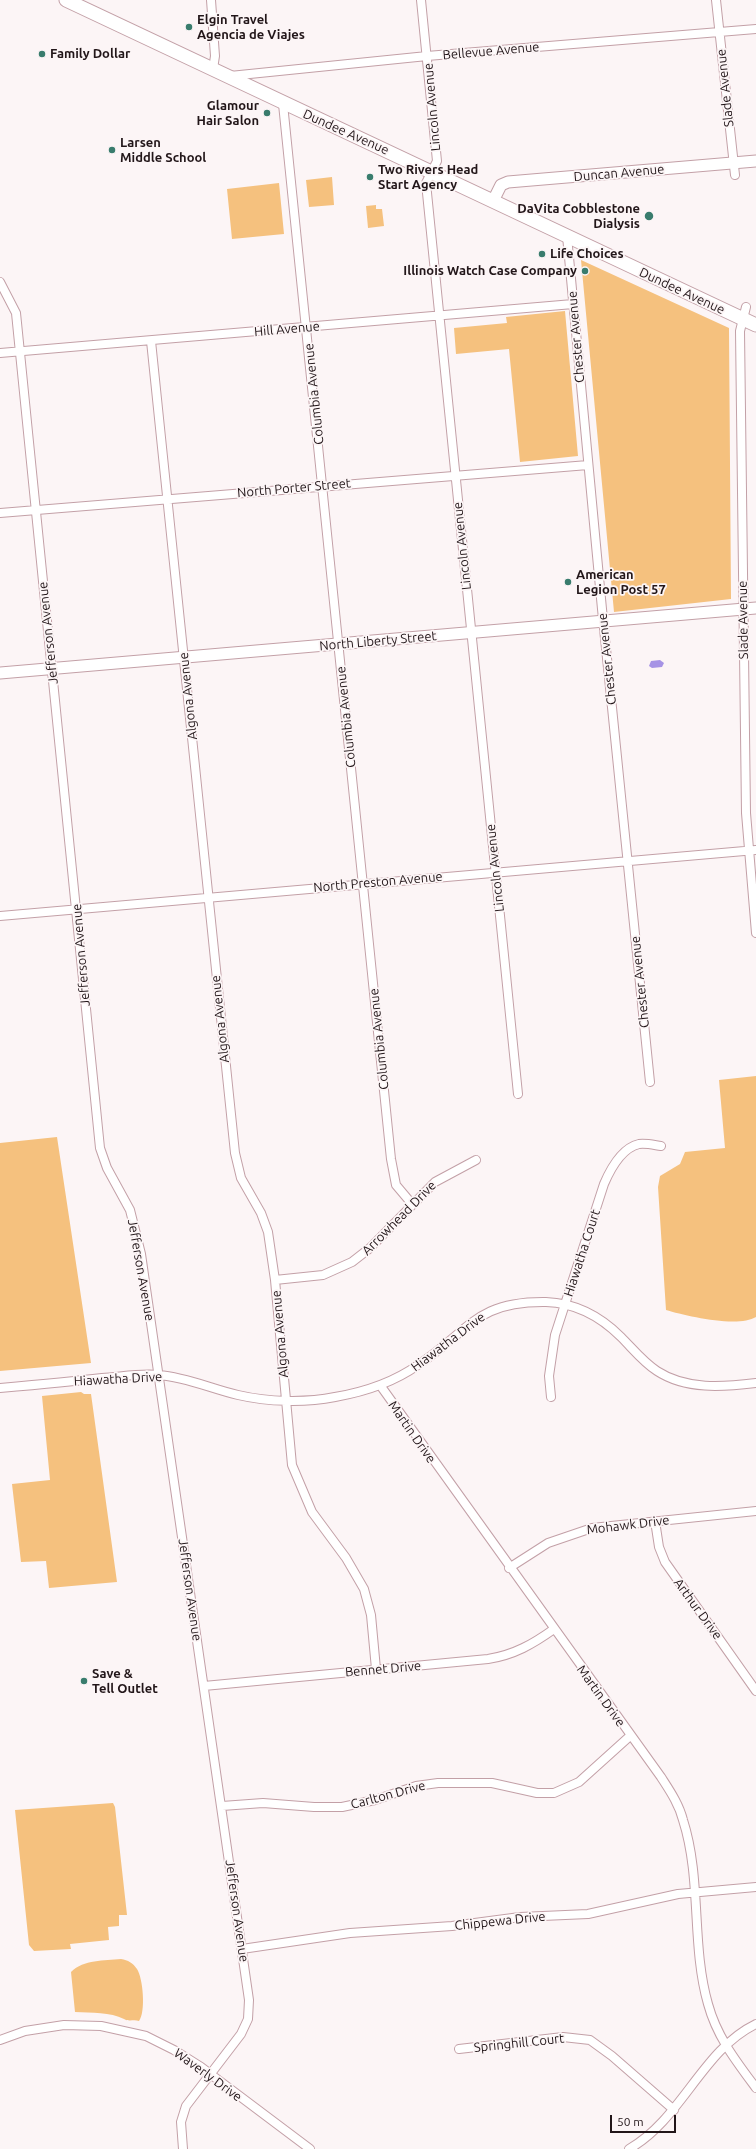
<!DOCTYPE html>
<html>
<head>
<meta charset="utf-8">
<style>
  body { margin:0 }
  #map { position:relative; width:756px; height:2149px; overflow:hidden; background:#fcf5f6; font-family:Ubuntu,sans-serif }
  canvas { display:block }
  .scale { position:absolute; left:610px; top:2115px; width:66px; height:18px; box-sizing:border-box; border:2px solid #221619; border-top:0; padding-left:5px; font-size:12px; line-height:14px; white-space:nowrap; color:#221619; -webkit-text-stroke:3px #fcf5f6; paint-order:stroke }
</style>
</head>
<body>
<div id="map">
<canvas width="756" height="2149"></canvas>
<div class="scale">50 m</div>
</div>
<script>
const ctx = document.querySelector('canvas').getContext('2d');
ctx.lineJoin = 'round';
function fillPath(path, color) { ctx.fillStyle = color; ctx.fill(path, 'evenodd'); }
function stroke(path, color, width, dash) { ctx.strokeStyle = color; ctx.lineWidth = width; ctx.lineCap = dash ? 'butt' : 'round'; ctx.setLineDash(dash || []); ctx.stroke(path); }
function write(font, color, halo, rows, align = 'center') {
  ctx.font = font + ' Ubuntu,sans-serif'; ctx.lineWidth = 3.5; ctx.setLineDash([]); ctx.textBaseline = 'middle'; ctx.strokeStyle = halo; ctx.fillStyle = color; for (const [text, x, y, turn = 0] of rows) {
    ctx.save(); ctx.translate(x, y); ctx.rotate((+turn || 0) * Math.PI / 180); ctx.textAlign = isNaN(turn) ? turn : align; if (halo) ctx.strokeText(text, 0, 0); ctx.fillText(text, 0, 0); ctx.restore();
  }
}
fillPath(new Path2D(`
  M332,177L334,205L309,207L306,180Z
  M279,183L284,234L232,239L227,189Z
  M376,205V209H382L384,226L368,228L366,206Z
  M581,260L729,328L731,599L614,612Z
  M565,311L578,456L520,462L509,349L456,354L454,328L507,323L506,317Z
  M756,1076V1317C738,1328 686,1316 666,1310L658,1187L660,1176L680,1164L685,1152L725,1148L719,1080Z
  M57,1137L91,1363L0,1371V1143Z
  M81,1392L84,1394H91L117,1582L49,1588L46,1561L21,1562L12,1484L50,1480L42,1396Z
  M113,1803L115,1807L127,1915H119V1926L108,1927L109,1940L70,1944L71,1949L34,1951L29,1945L15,1810Z
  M121,1959C128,1960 133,1963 137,1969C143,1978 146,2012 139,2021C134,2019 129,2022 124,2019C110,2012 92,2013 75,2012L71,1972C84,1959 104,1961 121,1959Z`), '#f5c17e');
fillPath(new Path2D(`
  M660,660L664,663L662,667L652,668L649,666L651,661Z`), '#a693e5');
const street = new Path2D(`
  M211,0L215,56L213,69
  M421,0L437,161L426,183L518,1094
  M716,0L735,175
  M230,76L427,56L756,29
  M283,104L391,1159L396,1185L412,1204
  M567,236L602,609L650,1082
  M0,282L16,313L100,1148L107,1168L130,1210L141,1254L249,2000L248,2019L241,2034L186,2106L181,2122L183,2149
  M746,307L740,331L746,813L756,933
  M151,341L235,1153L241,1178L261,1213L268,1232L275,1280L292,1465L312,1512L346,1558L364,1589L371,1615L376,1669
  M0,353L573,304
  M0,513L588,465
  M0,916L756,850
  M275,1280L323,1275L352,1262L370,1248L435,1182L476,1160
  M380,1385L661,1777C670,1791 679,1804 683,1820C702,1879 691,1945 708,2004C717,2037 736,2061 756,2088
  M0,1388C34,1385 68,1382 102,1378C120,1377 140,1373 159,1375C186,1377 212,1389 238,1395C268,1402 305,1403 335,1397C364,1392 394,1382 418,1365C470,1331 475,1301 546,1302C575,1303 601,1317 621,1337C633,1349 643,1362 657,1371C686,1390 723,1387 756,1383
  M551,1397L549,1376L555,1335L604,1184C610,1170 622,1148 639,1144C646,1143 654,1145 661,1146
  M655,1521L659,1547L665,1562L756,1691
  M509,1568L548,1543L592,1528L756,1511
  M204,1686L488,1659C514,1655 533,1644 554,1629
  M222,1806L263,1803L314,1807H342L375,1800L416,1786L438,1783H492L537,1793H554L579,1782L630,1736
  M242,1949L350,1933L452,1926L520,1917L588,1914L678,1894L756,1887
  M0,2040L25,2031L64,2025L101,2026L146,2036L174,2050L201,2067L310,2149
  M459,2049L563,2037L590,2040L612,2056L674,2110
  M629,2149C682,2119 702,2050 756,2024`);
const secondary = new Path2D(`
  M493,201L501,185L508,182L756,161
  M0,673L756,608`);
const primary = new Path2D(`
  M66,0L756,325`);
stroke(street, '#c3a0a7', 10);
stroke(secondary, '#c3a0a7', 13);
stroke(primary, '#c3a0a7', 15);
stroke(street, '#fff', 8);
stroke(secondary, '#fff', 11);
stroke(primary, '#fff', 13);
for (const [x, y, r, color] of [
  [189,27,4,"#397c6d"],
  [42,54,4,"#397c6d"],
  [267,113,4,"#397c6d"],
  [112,150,4,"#397c6d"],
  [370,177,4,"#397c6d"],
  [649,216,5,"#397c6d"],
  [542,254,4,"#397c6d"],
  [585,271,4,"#397c6d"],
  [568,582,4,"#397c6d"],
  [84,1681,4,"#397c6d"]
]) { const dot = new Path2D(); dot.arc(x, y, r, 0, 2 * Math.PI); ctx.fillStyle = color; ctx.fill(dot); stroke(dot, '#fcf5f6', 1.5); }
write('bold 13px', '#221619', '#fcf5f6', [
  ["Elgin Travel",197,20],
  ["Agencia de Viajes",197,35],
  ["Family Dollar",50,54],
  ["Glamour",259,106,"right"],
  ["Hair Salon",259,121,"right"],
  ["Larsen",120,143],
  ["Middle School",120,158],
  ["Two Rivers Head",378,170],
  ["Start Agency",378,185],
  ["DaVita Cobblestone",640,209,"right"],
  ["Dialysis",640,224,"right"],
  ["Life Choices",550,254],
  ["Illinois Watch Case Company",577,271,"right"],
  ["American",576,575],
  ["Legion Post 57",576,590],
  ["Save &",92,1674],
  ["Tell Outlet",92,1689]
], 'left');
write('13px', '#221619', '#fcf5f6', [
  ["Bellevue Avenue",491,51,-5],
  ["Slade Avenue",725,88,-96],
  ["Lincoln Avenue",432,107,-95],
  ["Dundee Avenue",346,132,24],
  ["Duncan Avenue",619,173,-5],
  ["Dundee Avenue",682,291,25],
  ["Hill Avenue",287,329,-5],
  ["Chester Avenue",576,337,-95],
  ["Columbia Avenue",314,394,-96],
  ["North Porter Street",294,488,-5],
  ["Lincoln Avenue",462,546,-96],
  ["Slade Avenue",743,620,-91],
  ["Jefferson Avenue",48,633,-96],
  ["North Liberty Street",378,641,-5],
  ["Chester Avenue",607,659,-96],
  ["Algona Avenue",188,696,-96],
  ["Columbia Avenue",346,717,-96],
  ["Lincoln Avenue",495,868,-96],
  ["North Preston Avenue",378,882,-5],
  ["Jefferson Avenue",81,955,-95],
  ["Chester Avenue",640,982,-96],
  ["Algona Avenue",220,1019,-96],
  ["Columbia Avenue",379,1039,-96],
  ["Arrowhead Drive",399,1218,-45],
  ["Hiawatha Court",582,1253,-72],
  ["Jefferson Avenue",141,1270,80],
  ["Algona Avenue",280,1334,-95],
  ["Hiawatha Drive",448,1342,-37],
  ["Hiawatha Drive",118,1379,-3],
  ["Martin Drive",412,1432,55],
  ["Mohawk Drive",628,1525,-7],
  ["Jefferson Avenue",190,1590,82],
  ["Arthur Drive",698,1609,54],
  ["Bennet Drive",383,1669,-5],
  ["Martin Drive",601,1696,54],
  ["Carlton Drive",388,1795,-15],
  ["Jefferson Avenue",237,1911,82],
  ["Chippewa Drive",500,1921,-6],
  ["Springhill Court",519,2043,-6],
  ["Waverly Drive",208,2075,36]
]);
</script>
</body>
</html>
